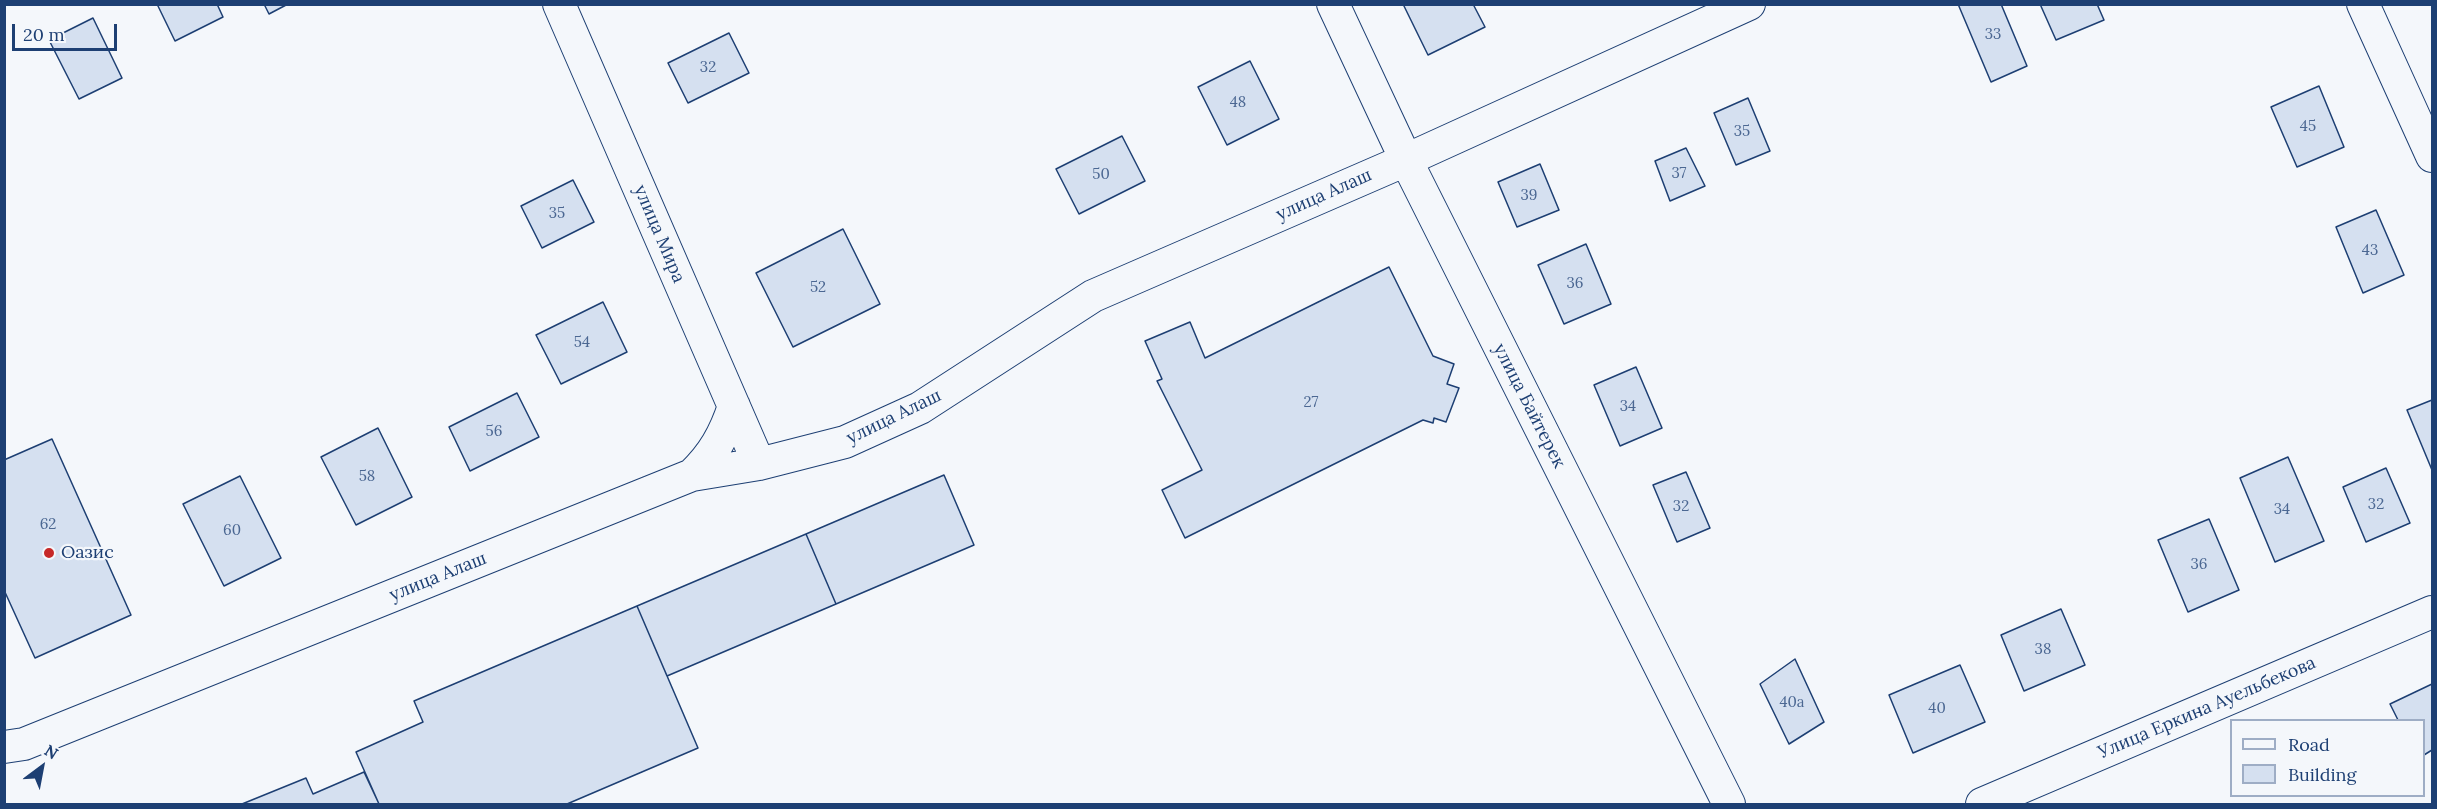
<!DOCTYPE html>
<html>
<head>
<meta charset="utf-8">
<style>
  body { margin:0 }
  #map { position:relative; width:2437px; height:809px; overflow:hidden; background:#f4f7fb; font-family:Lora,serif }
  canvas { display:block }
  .frame { position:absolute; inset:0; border:6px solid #1d3f73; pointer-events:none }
  .legend { position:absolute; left:2230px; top:719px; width:195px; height:78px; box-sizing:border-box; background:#f4f7fb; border:2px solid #9eadc5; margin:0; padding:8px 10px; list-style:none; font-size:18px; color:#1d3f73 }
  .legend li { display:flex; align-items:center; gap:12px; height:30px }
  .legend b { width:30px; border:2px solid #9eadc5 }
  .north { position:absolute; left:12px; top:737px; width:60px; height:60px; -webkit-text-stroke:4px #f4f7fb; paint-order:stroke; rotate:32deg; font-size:16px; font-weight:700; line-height:24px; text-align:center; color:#1d3f73 }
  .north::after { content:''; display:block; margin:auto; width:21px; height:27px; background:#1d3f73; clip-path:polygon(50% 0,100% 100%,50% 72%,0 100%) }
  .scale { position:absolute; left:12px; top:24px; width:105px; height:27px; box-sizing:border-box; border:3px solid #1d3f73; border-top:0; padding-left:8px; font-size:18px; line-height:21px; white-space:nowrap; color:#1d3f73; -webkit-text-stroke:4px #f4f7fb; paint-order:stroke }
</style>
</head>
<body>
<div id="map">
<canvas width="2437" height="809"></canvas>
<div class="frame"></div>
<ul class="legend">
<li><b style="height:8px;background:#f4f7fb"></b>Road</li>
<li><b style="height:16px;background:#d5e0f0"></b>Building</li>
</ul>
<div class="north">N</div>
<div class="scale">20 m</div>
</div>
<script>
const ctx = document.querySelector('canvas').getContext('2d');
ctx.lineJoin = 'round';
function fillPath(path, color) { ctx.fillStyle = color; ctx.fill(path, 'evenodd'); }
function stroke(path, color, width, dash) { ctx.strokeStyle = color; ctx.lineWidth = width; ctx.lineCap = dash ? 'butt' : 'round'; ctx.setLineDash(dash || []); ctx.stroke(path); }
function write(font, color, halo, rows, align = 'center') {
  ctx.font = font + ' Lora,serif'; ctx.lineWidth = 4.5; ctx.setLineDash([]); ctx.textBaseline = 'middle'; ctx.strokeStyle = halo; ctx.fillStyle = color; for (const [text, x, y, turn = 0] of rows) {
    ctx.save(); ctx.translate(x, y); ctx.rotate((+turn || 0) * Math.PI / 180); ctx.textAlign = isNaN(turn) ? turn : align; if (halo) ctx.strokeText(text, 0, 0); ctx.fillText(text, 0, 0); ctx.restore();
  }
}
const building = new Path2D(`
  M157,4H217L223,17L175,41Z
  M264,4H288L269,14Z
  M1403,4H1473L1485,27L1428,55Z
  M1958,4H2001L2027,66L1991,82Z
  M2040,4H2097L2104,20L2056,40Z
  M93,18L122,78L79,99L49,40Z
  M729,33L749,73L688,103L668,63Z
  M1250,61L1279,119L1227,145L1198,87Z
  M2319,86L2344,147L2297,167L2271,107Z
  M1748,98L1770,151L1736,165L1714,113Z
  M1122,136L1145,181L1079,214L1056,169Z
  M1686,148L1705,186L1670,201L1655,161Z
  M1540,164L1559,210L1517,227L1498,182Z
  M573,180L594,222L542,248L521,206Z
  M2376,210L2404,275L2363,293L2336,227Z
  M843,229L880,304L793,347L756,273Z
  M1586,244L1611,304L1564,324L1538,265Z
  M1389,267L1433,356L1454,364L1447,384L1459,388L1446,422L1434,418L1433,423L1423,420L1185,538L1162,490L1202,470L1157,381L1162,379L1145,341L1190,322L1205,358Z
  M603,302L627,352L561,384L536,335Z
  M1636,367L1662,428L1620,446L1594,385Z
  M517,393L539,437L470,471L449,427Z
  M2432,400V470L2407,410Z
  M378,428L412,497L356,525L321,457Z
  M52,439L131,615L35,658L4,590V460Z
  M2288,457L2324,541L2275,562L2240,478Z
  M2386,468L2410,523L2366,542L2343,487Z
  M1686,472L1710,528L1677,542L1653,485Z
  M944,475L974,545L836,604L806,534Z
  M240,476L281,558L224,586L183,504Z
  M2209,519L2239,590L2188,612L2158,540Z
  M806,534L836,604L667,676L637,606Z
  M637,606L698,748L567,804H379L356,752L423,722L414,701Z
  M2061,609L2085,665L2024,691L2001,635Z
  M1795,659L1824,722L1789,744L1760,684Z
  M1960,665L1985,722L1913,753L1889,695Z
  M2432,684V750L2424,755V720H2398L2390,704Z
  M364,772L379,804H242L306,778L313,794Z`);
fillPath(building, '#d5e0f0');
stroke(building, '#1d3f73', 1.5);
const street = new Path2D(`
  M559,4L759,464
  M1333,4L1406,160L1729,804
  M2363,4L2432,156
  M692,475C713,455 725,434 734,406
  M4,747L24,744L692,475L759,464L845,442L920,408L1093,296L1406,160L1749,4
  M1982,804L2432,612`);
stroke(street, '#1d3f73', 34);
stroke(street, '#f4f7fb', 32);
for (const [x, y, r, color] of [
  [49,553,6,"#c62828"]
]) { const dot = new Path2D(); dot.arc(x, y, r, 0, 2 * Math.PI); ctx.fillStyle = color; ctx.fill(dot); stroke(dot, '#f4f7fb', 2); }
write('15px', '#4b6792', null, [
  ["33",1993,35],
  ["32",708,68],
  ["48",1238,103],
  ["45",2308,127],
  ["35",1742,132],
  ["37",1679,174],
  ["50",1101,175],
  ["39",1529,196],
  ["35",557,214],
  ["43",2370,251],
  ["36",1575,284],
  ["52",818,288],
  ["54",582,343],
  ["27",1311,403],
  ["34",1628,407],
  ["56",494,432],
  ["58",367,477],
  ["32",2376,505],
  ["32",1681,507],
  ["34",2282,510],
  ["62",48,525],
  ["60",232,531],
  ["36",2199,565],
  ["38",2043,650],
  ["40а",1792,703],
  ["40",1937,709]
]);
write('18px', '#1d3f73', '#f4f7fb', [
  ["улица Алаш",1324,195,-24],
  ["улица Мира",659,234,67],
  ["улица Байтерек",1529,406,63],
  ["улица Алаш",894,417,-26],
  ["улица Алаш",438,577,-22],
  ["Улица Еркина Ауельбекова",2207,708,-23]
]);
write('18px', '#1d3f73', '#f4f7fb', [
  ["Оазис",61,553]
], 'left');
</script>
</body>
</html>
